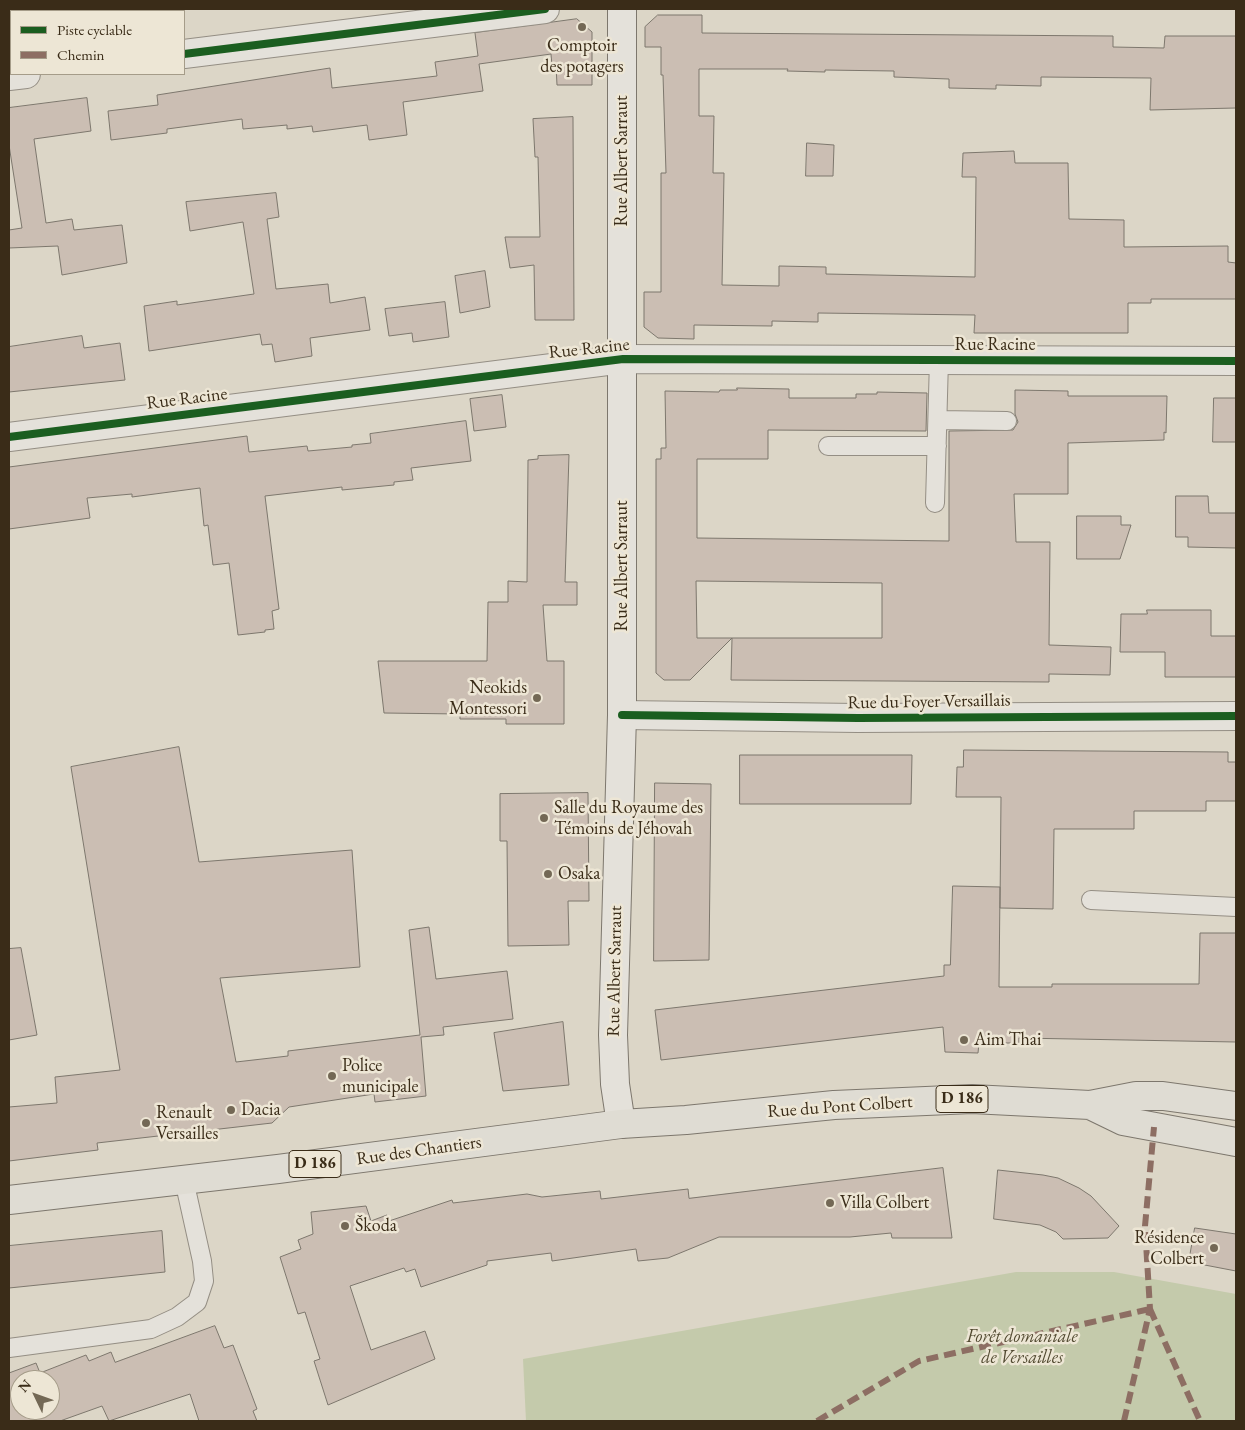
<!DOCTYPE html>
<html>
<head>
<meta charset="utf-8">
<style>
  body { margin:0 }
  #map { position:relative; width:1245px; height:1430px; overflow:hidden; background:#dcd6c7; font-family:"EB Garamond",serif }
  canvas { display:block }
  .frame { position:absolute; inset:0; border:10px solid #3a2c18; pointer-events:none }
  .legend { position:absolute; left:10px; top:10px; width:175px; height:65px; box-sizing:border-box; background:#ede6d5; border:1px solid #a59c89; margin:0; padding:6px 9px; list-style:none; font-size:15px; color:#3a2c18 }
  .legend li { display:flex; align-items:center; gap:10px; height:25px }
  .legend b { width:25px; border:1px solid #a59c89 }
  .north { position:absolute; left:10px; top:1370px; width:50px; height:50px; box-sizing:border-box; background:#ede6d5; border:1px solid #a59c89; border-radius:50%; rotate:312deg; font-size:14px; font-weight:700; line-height:20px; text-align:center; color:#3a2c18 }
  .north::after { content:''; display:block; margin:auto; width:18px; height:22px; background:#736855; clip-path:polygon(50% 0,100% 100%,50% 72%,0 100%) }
</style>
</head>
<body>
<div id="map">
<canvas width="1245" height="1430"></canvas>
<div class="frame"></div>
<ul class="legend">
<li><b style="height:6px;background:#1b5e20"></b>Piste cyclable</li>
<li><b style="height:6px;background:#8d6e63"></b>Chemin</li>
</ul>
<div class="north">N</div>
</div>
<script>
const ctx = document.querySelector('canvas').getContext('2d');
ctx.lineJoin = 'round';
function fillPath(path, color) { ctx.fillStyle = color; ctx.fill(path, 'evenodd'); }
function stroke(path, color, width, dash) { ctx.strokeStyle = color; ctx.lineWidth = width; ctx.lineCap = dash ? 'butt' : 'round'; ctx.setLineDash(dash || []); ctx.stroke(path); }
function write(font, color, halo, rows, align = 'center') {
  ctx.font = font + ' "EB Garamond",serif'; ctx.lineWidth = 5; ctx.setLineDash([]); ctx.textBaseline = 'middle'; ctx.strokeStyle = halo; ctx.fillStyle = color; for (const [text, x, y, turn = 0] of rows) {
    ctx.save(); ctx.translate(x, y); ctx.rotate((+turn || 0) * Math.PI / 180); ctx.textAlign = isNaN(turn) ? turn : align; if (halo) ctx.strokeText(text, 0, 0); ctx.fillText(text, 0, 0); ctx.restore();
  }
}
fillPath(new Path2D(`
  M1016,1272H1114L1236,1294V1421H526L523,1359Z`), '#c4caab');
const building = new Path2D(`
  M658,15H702V33L1113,36V47L1164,48L1165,36H1236V108L1150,110L1151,78L1041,77V86L996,85V89L949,88V79L894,77V71L825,70V72L787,71L788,69H699V116H714L713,173H724L722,285L779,286V266L826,267V274L975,277L976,177H962L963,153L1014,151L1015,163H1068L1069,219L1124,220V247L1228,246V262L1236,263V299H1151V303H1128V333H974L975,315L818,313V322L772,321V326L694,325V339L658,338L644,327V292H661V173H666L663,75H661V47H645V27Z
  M577,19L592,32V85H557L556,66H552L551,54L479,64L483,91L403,102L407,135L369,140L367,125L313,132L312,126L287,129V125L243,129L242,119L167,129V133L111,140L108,111L158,105L157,95L330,68L332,88L437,76L435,62L478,56L475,33Z
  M87,98L91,131L34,139L46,223L72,219L74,230L122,225L127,263L62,275L58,246L9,248V230L22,228L9,145V108Z
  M573,117L574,320H535L534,265L510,268L505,237H540L538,157H535L533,119Z
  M807,143L834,145L833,176H806Z
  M276,193L279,217L267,219L276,289L328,284L330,303L365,297L370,330L310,338L312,356L275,362L272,344L262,345L260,334L149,351L144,306L177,301V305L254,294L243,222L190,231L186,202Z
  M485,271L490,307L460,313L455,276Z
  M445,302L449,337L413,342L412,333L389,336L385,309Z
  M82,336L84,348L120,343L125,380L9,392V347Z
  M737,388L789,389V398H856V394H877V392L927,393L926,431L768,430V459H697V538L949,541V431L1013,430L1018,422L1015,414V390L1068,391V396H1167L1166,433L1164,432V440L1068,443V494H1014L1016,542H1050L1049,645L1111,647L1110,675L1049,674V682L731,680L732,638H882V583L696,581L697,638H732L690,680H664L656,673V459H661V448H666L665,391L719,392L720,390H737Z
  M502,395L506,427L474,431L470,399Z
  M1214,398H1236V442H1213Z
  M466,421L471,461L411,468L413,480L394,482V485L342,490V487L265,496L279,609L272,611L274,629L265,630V632L238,635L229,563L213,565L208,525L204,526L200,488L132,497V494L87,498L90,518L9,529V467L247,436L249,452L307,446L308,451L352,447V445L371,443L370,434Z
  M569,455L565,582H577V605H543L547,661H564V724H506V719H460V714L384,713L378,661H487L488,602H508V581L527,582L528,460L538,459V456Z
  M1176,496H1208L1209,513H1236V548L1188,547V537H1176Z
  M1077,516H1121V525H1131L1120,559H1077Z
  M1147,610H1211V636H1236V677H1165V652H1120L1121,614H1147Z
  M179,747L199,862L352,850L360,967L220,978L236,1062L288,1056V1051L420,1035L409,930L429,927L436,979L507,971L513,1019L443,1027L444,1035L421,1037L426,1096L375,1102L374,1094L289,1107L272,1123L97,1143L98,1150L9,1161V1107L57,1103L55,1077L120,1070L71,767Z
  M964,750L1228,752V762H1236V801H1206V811H1134V829H1054L1053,909L1000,908L1001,797H956L957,767H963Z
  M740,755H912L911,804H740Z
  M655,783L711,784L709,960L654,961Z
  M588,793L589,901H568L569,945L508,946L507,841H500V794Z
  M953,886L1000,887L999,987H1052V984H1199L1200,933H1236V1042L1019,1038V1043H979L978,1053L945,1052L943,1027L661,1060L655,1010L944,976V965H950Z
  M21,948L37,1035L9,1040V949Z
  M563,1022L569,1085L503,1091L494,1033Z
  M943,1168L952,1238H892L891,1233L850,1237H719L668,1258L638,1261L636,1249L552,1261L551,1253L487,1261V1265L421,1287L415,1269L406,1272L404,1268L350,1286L371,1350L425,1331L435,1359L328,1405L314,1361L320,1359L305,1312L298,1314L280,1257L301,1249L298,1240L313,1234L311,1212L366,1206L371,1221L387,1215L389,1221L452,1200L453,1203L527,1194L542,1197L600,1191L601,1199L688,1189L689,1198Z
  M998,1170L1043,1175L1058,1178L1079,1188L1091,1196L1119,1226L1108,1238L1063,1239L1056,1232L1040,1225L994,1219Z
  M1195,1228L1236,1234V1271L1189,1262Z
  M162,1231L165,1272L9,1288V1246Z
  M215,1326L224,1348L233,1345L257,1409L253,1411L257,1421H199L190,1394L109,1421L102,1406L60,1421H9V1373L36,1363L40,1373L86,1355L89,1361L111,1352L115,1362ZM20,1380H50V1410H20Z`);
fillPath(building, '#cbbeb3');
stroke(building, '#7d776d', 1);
const service = new Path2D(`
  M938,420L1007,421
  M828,446H937
  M935,503L939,360
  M1091,900L1236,907
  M9,1348L151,1329L177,1317L197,1302L204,1281L202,1261L184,1180`);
const minor = new Path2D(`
  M184,54L545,9
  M9,76L26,74
  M9,437L623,359L1236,361
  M622,715L858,718L1236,716`);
const secondary = new Path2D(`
  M621,1124L615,1084L613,1035L622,715V9`);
const primary = new Path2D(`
  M1090,1105L1123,1121L1236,1142
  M9,1200L278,1169L621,1124L686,1120L834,1105L972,1099L1090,1105L1136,1096H1163L1236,1106`);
stroke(service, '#948e84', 20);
stroke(minor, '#948e84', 30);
stroke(secondary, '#7d776d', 30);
stroke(primary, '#7d776d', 30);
stroke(service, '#e4e1da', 18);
stroke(minor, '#e4e1da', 28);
stroke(secondary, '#e4e1da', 28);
stroke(primary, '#dfdcd3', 28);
stroke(new Path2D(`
  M1150,1309L1200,1421
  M817,1421L919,1361L1150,1309
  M1124,1421L1150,1309L1145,1226L1154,1127`), '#8d6e63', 6, [12, 6]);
stroke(new Path2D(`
  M184,54L545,9
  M9,437L623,359L1236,361
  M622,715L858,718L1236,716`), '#1b5e20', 8);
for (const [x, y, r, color] of [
  [582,27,5,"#736855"],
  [537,698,5,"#736855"],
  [544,818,5,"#736855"],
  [548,874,5,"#736855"],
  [964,1040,5,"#736855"],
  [332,1076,5,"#736855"],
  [231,1110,5,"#736855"],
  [146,1123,5,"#736855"],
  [830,1203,5,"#736855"],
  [345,1226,5,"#736855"],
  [1214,1248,5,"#736855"]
]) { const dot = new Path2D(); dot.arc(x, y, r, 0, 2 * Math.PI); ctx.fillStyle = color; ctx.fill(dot); stroke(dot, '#ede6d5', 2); }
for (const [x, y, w] of [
  [962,1099,52],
  [315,1164,52]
]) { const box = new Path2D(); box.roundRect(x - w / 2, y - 13.5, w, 27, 4); ctx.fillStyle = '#ede6d5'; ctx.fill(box); stroke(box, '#3a2c18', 1); }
write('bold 16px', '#3a2c18', null, [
  ["D 186",962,1099],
  ["D 186",315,1164]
]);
write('18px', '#3a2c18', '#ede6d5', [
  ["Comptoir",582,46,"center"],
  ["des potagers",582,67,"center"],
  ["Neokids",527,688,"right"],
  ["Montessori",527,709,"right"],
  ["Salle du Royaume des",554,808],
  ["Témoins de Jéhovah",554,829],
  ["Osaka",558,874],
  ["Aim Thai",974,1040],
  ["Police",342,1066],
  ["municipale",342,1087],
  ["Dacia",241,1110],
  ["Renault",156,1113],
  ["Versailles",156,1134],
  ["Villa Colbert",840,1203],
  ["Škoda",355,1226],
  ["Résidence",1204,1238,"right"],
  ["Colbert",1204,1259,"right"]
], 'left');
write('18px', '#3a2c18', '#ede6d5', [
  ["Rue Albert Sarraut",622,161,-90],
  ["Rue Racine",995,345],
  ["Rue Racine",589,349,-6],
  ["Rue Racine",187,399,-7],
  ["Rue Albert Sarraut",622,566,-90],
  ["Rue du Foyer Versaillais",929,702,-1],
  ["Rue Albert Sarraut",615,971,-89],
  ["Rue du Pont Colbert",840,1107,-4],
  ["Rue des Chantiers",419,1151,-8]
]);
write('italic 18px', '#524a31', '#ede6d5', [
  ["Forêt domaniale",1022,1337],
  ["de Versailles",1022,1358]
]);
</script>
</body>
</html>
